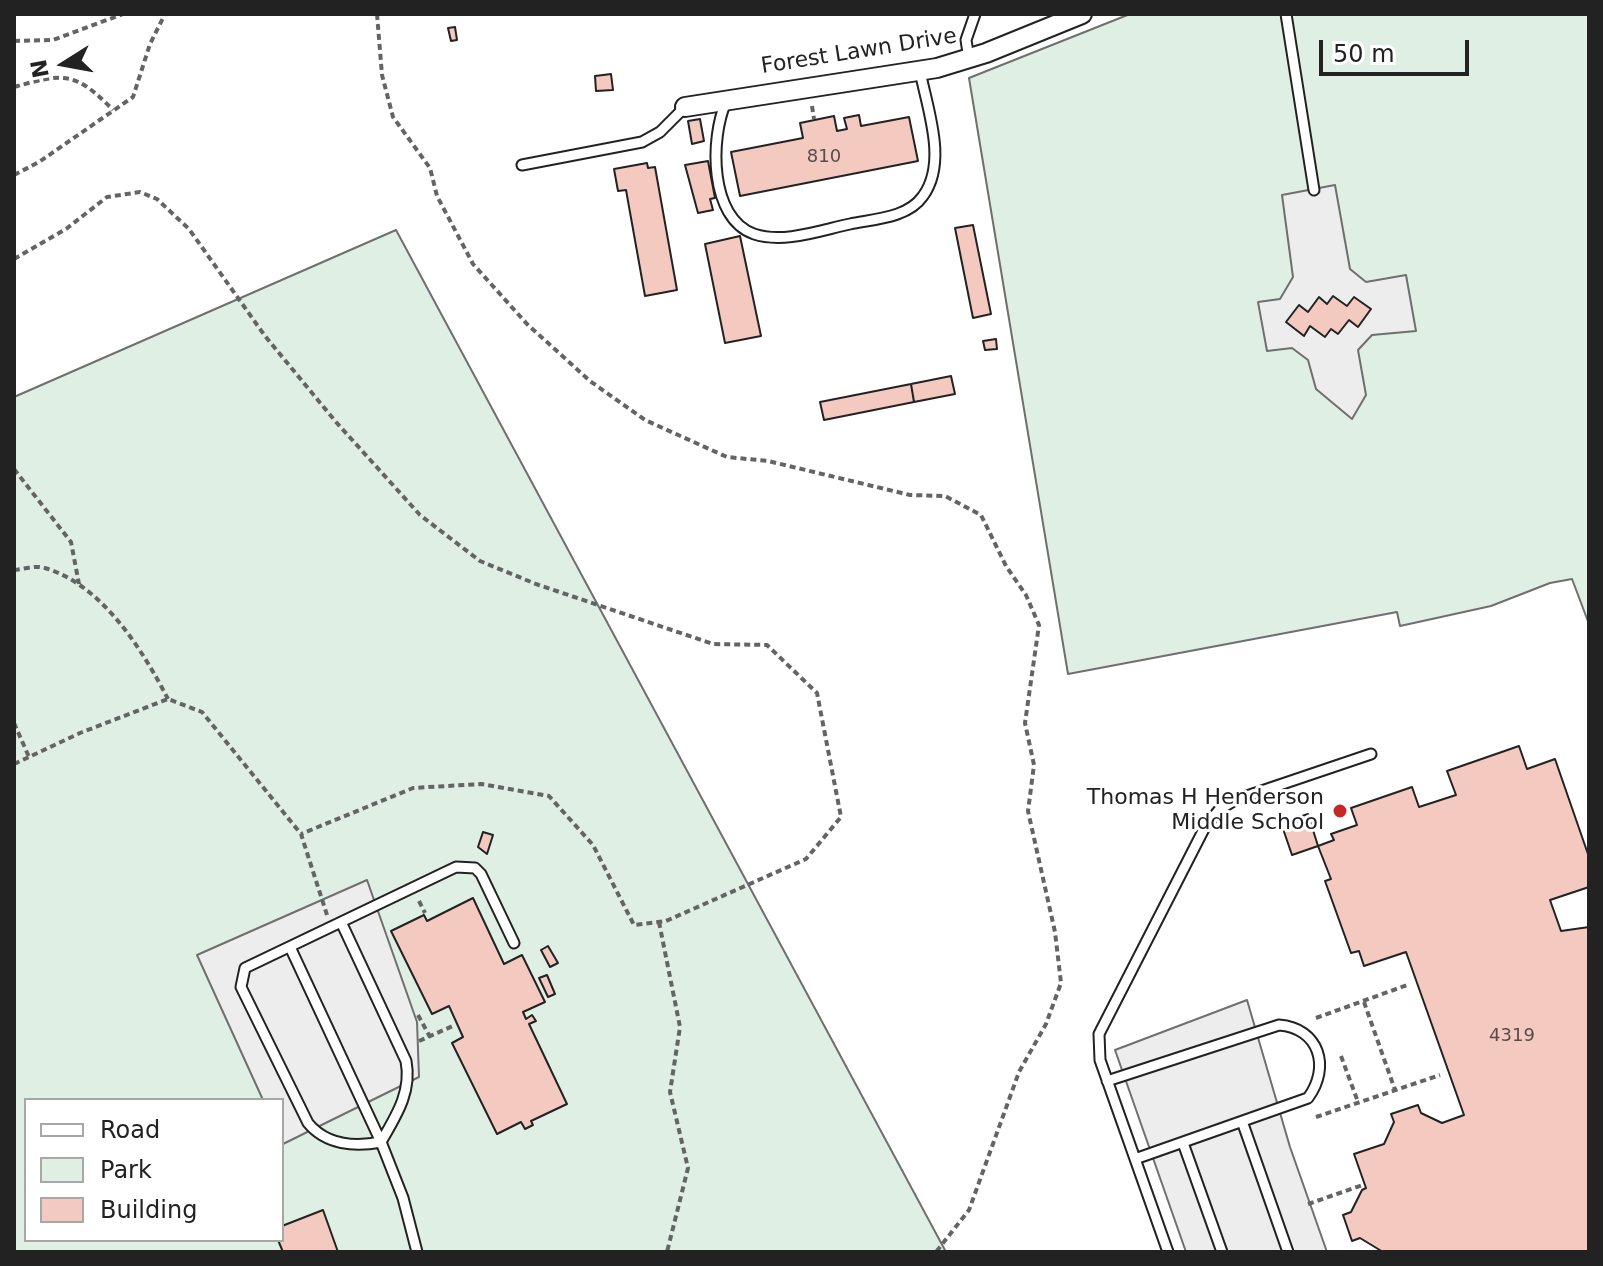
<!DOCTYPE html>
<html>
<head>
<meta charset="utf-8">
<style>
  body { margin:0 }
  #map { position:relative; width:1603px; height:1266px; overflow:hidden; background:#fff; font-family:"DejaVu Sans",sans-serif }
  canvas { display:block }
  .frame { position:absolute; inset:0; border:16px solid #222; pointer-events:none }
  .legend { position:absolute; left:24px; top:1098px; width:260px; height:144px; box-sizing:border-box; background:#fff; border:2px solid #a7a7a7; margin:0; padding:10px 14px; list-style:none; font-size:24px; color:#222 }
  .legend li { display:flex; align-items:center; gap:16px; height:40px }
  .legend b { width:40px; border:2px solid #a7a7a7 }
  .north { position:absolute; left:24px; top:24px; width:80px; height:80px; -webkit-text-stroke:6px #fff; paint-order:stroke; rotate:259deg; font-size:22px; font-weight:700; line-height:32px; text-align:center; color:#222 }
  .north::after { content:''; display:block; margin:auto; width:28px; height:36px; background:#222; clip-path:polygon(50% 0,100% 100%,50% 72%,0 100%) }
  .scale { position:absolute; left:1319px; top:40px; width:150px; height:36px; box-sizing:border-box; border:4px solid #222; border-top:0; padding-left:10px; font-size:24px; line-height:28px; white-space:nowrap; color:#222; -webkit-text-stroke:6px #fff; paint-order:stroke }
</style>
</head>
<body>
<div id="map">
<canvas width="1603" height="1266"></canvas>
<div class="frame"></div>
<ul class="legend">
<li><b style="height:10px;background:#fff"></b>Road</li>
<li><b style="height:22px;background:#e0efe3"></b>Park</li>
<li><b style="height:22px;background:#f3c9c0"></b>Building</li>
</ul>
<div class="north">N</div>
<div class="scale">50 m</div>
</div>
<script>
const ctx = document.querySelector('canvas').getContext('2d');
ctx.lineJoin = 'round';
function fillPath(path, color) { ctx.fillStyle = color; ctx.fill(path, 'evenodd'); }
function stroke(path, color, width, dash) { ctx.strokeStyle = color; ctx.lineWidth = width; ctx.lineCap = dash ? 'butt' : 'round'; ctx.setLineDash(dash || []); ctx.stroke(path); }
function write(font, color, halo, rows, align = 'center') {
  ctx.font = font + ' "DejaVu Sans",sans-serif'; ctx.lineWidth = 6; ctx.setLineDash([]); ctx.textBaseline = 'middle'; ctx.strokeStyle = halo; ctx.fillStyle = color; for (const [text, x, y, turn = 0] of rows) {
    ctx.save(); ctx.translate(x, y); ctx.rotate((+turn || 0) * Math.PI / 180); ctx.textAlign = isNaN(turn) ? turn : align; if (halo) ctx.strokeText(text, 0, 0); ctx.fillText(text, 0, 0); ctx.restore();
  }
}
const green = new Path2D(`
  M1130,14H1589V624L1572,579L1550,583L1491,606L1400,626L1397,612L1068,674L969,78Z
  M396,230L946,1252H14V397ZM26,1100H282V1240H26Z`);
fillPath(green, '#e0efe3');
stroke(green, '#6f6f6f', 2);
const parking = new Path2D(`
  M1335,185L1350,269L1366,282L1406,275L1416,331L1372,335L1358,350L1366,395L1352,419L1316,389L1308,360L1292,348L1267,351L1258,302L1280,299L1293,277L1282,195Z
  M367,880L417,1022L419,1077L283,1144L282,1100H263L197,955Z
  M1247,1000L1290,1147L1327,1252H1186L1115,1050Z`);
fillPath(parking, '#ededed');
stroke(parking, '#6f6f6f', 2);
const building = new Path2D(`
  M455,27L457,40L451,41L448,28Z
  M611,74L613,90L596,91L595,76Z
  M859,115L861,126L909,117L918,161L740,196L731,152L803,138L800,123L834,116L837,131L847,129L844,118Z
  M700,119L704,141L692,144L688,121Z
  M708,161L715,198L710,199L713,210L698,213L685,165Z
  M647,163L648,168L655,167L677,290L645,296L626,190L618,191L614,169Z
  M973,225L991,314L973,318L955,228Z
  M740,236L761,336L725,343L705,244Z
  M1333,296L1347,306L1354,297L1371,309L1358,327L1349,320L1338,334L1331,329L1325,337L1310,326L1304,336L1286,322L1299,305L1308,312L1319,297L1327,304Z
  M996,339L997,349L985,350L983,341Z
  M951,376L955,394L914,402L911,384Z
  M911,384L914,402L824,420L820,402Z
  M1519,746L1527,769L1555,759L1589,857V887L1550,900L1561,931L1589,927V1252H1383L1360,1238L1352,1241L1343,1215L1351,1212L1362,1190L1366,1188L1354,1154L1384,1144L1394,1122L1391,1114L1418,1105L1421,1113L1442,1123L1464,1115L1406,952L1364,966L1359,951L1351,953L1325,881L1331,879L1318,846L1334,840L1331,834L1357,825L1351,808L1412,787L1419,807L1456,795L1447,771Z
  M1308,814L1318,846L1292,855L1281,823Z
  M483,832L493,835L487,854L478,847Z
  M473,898L504,964L522,955L545,1002L523,1012L526,1019L532,1015L536,1021L529,1024L567,1104L531,1121L533,1125L525,1129L521,1122L497,1134L452,1043L463,1037L449,1006L432,1014L391,931L424,915L427,921Z
  M548,946L558,963L550,967L541,950Z
  M547,975L555,994L548,997L539,978Z
  M323,1210L338,1252H283L278,1240H282V1226Z`);
fillPath(building, '#f3c9c0');
stroke(building, '#222', 2);
const service = new Path2D(`
  M1286,14L1314,190
  M969,59L966,40L975,14
  M726,102C710,138 709,218 754,234C784,244 821,230 850,224C874,219 908,218 923,196C948,162 927,108 920,71
  M522,165L642,142L660,132L685,107
  M342,924L406,1061C412,1092 396,1116 381,1142L403,1198L417,1252
  M290,947L381,1142C355,1147 326,1145 308,1123L241,987L245,968L456,867L475,868L481,874L514,943
  M1107,1081L1279,1025C1319,1028 1331,1067 1308,1098L1135,1159
  M1243,1124L1288,1252
  M1183,1143L1222,1252
  M1168,1252L1100,1060L1099,1034L1205,827L1219,810L1235,800L1371,754`);
const minor = new Path2D(`
  M685,107L937,68L986,53L1082,14`);
stroke(service, '#222', 13);
stroke(minor, '#222', 22);
stroke(new Path2D(`
  M377,14L382,75L393,117L430,168L437,196L473,264L527,324L590,381L645,420L727,457L768,461L910,495L945,496L981,515L1006,566L1026,595L1039,625L1025,723L1034,765L1028,811L1055,932L1061,983L1046,1024L1019,1072L969,1210L936,1252
  M14,41L53,40L123,14
  M14,87C64,73 75,71 113,110
  M812,106L814,119
  M14,175L39,162L133,97L150,44L165,14
  M14,259L66,229L107,197L140,192L157,199L189,229L265,336L336,422L420,515L480,561L536,584L713,644L767,645L817,693L841,817L806,859L666,921L634,925L593,845L549,796L481,784L413,788L301,834
  M14,469L71,542L79,584
  M14,570C24,569 36,565 45,568C102,585 142,649 168,699
  M14,723L29,757
  M14,764L80,733L168,699L202,712L301,834L327,915
  M419,901L425,913
  M659,922L680,1027L670,1092L688,1168L667,1252
  M1364,1002L1395,1090
  M418,1015L430,1037
  M1316,1018L1410,984
  M419,1041L455,1025
  M1341,1056L1358,1102
  M1316,1117L1440,1075
  M1308,1204L1363,1185`), '#646464', 4, [6, 4]);
stroke(service, '#fff', 9);
stroke(minor, '#fff', 18);
for (const [x, y, r, color] of [
  [1340,811,8,"#c62828"]
]) { const dot = new Path2D(); dot.arc(x, y, r, 0, 2 * Math.PI); ctx.fillStyle = color; ctx.fill(dot); stroke(dot, '#fff', 3); }
write('18px', '#564c4a', null, [
  ["810",824,157],
  ["4319",1512,1036]
]);
write('22px', '#222', '#fff', [
  ["Forest Lawn Drive",859,52,-9]
]);
write('22px', '#222', '#fff', [
  ["Thomas H Henderson",1324,798],
  ["Middle School",1324,823]
], 'right');
</script>
</body>
</html>
